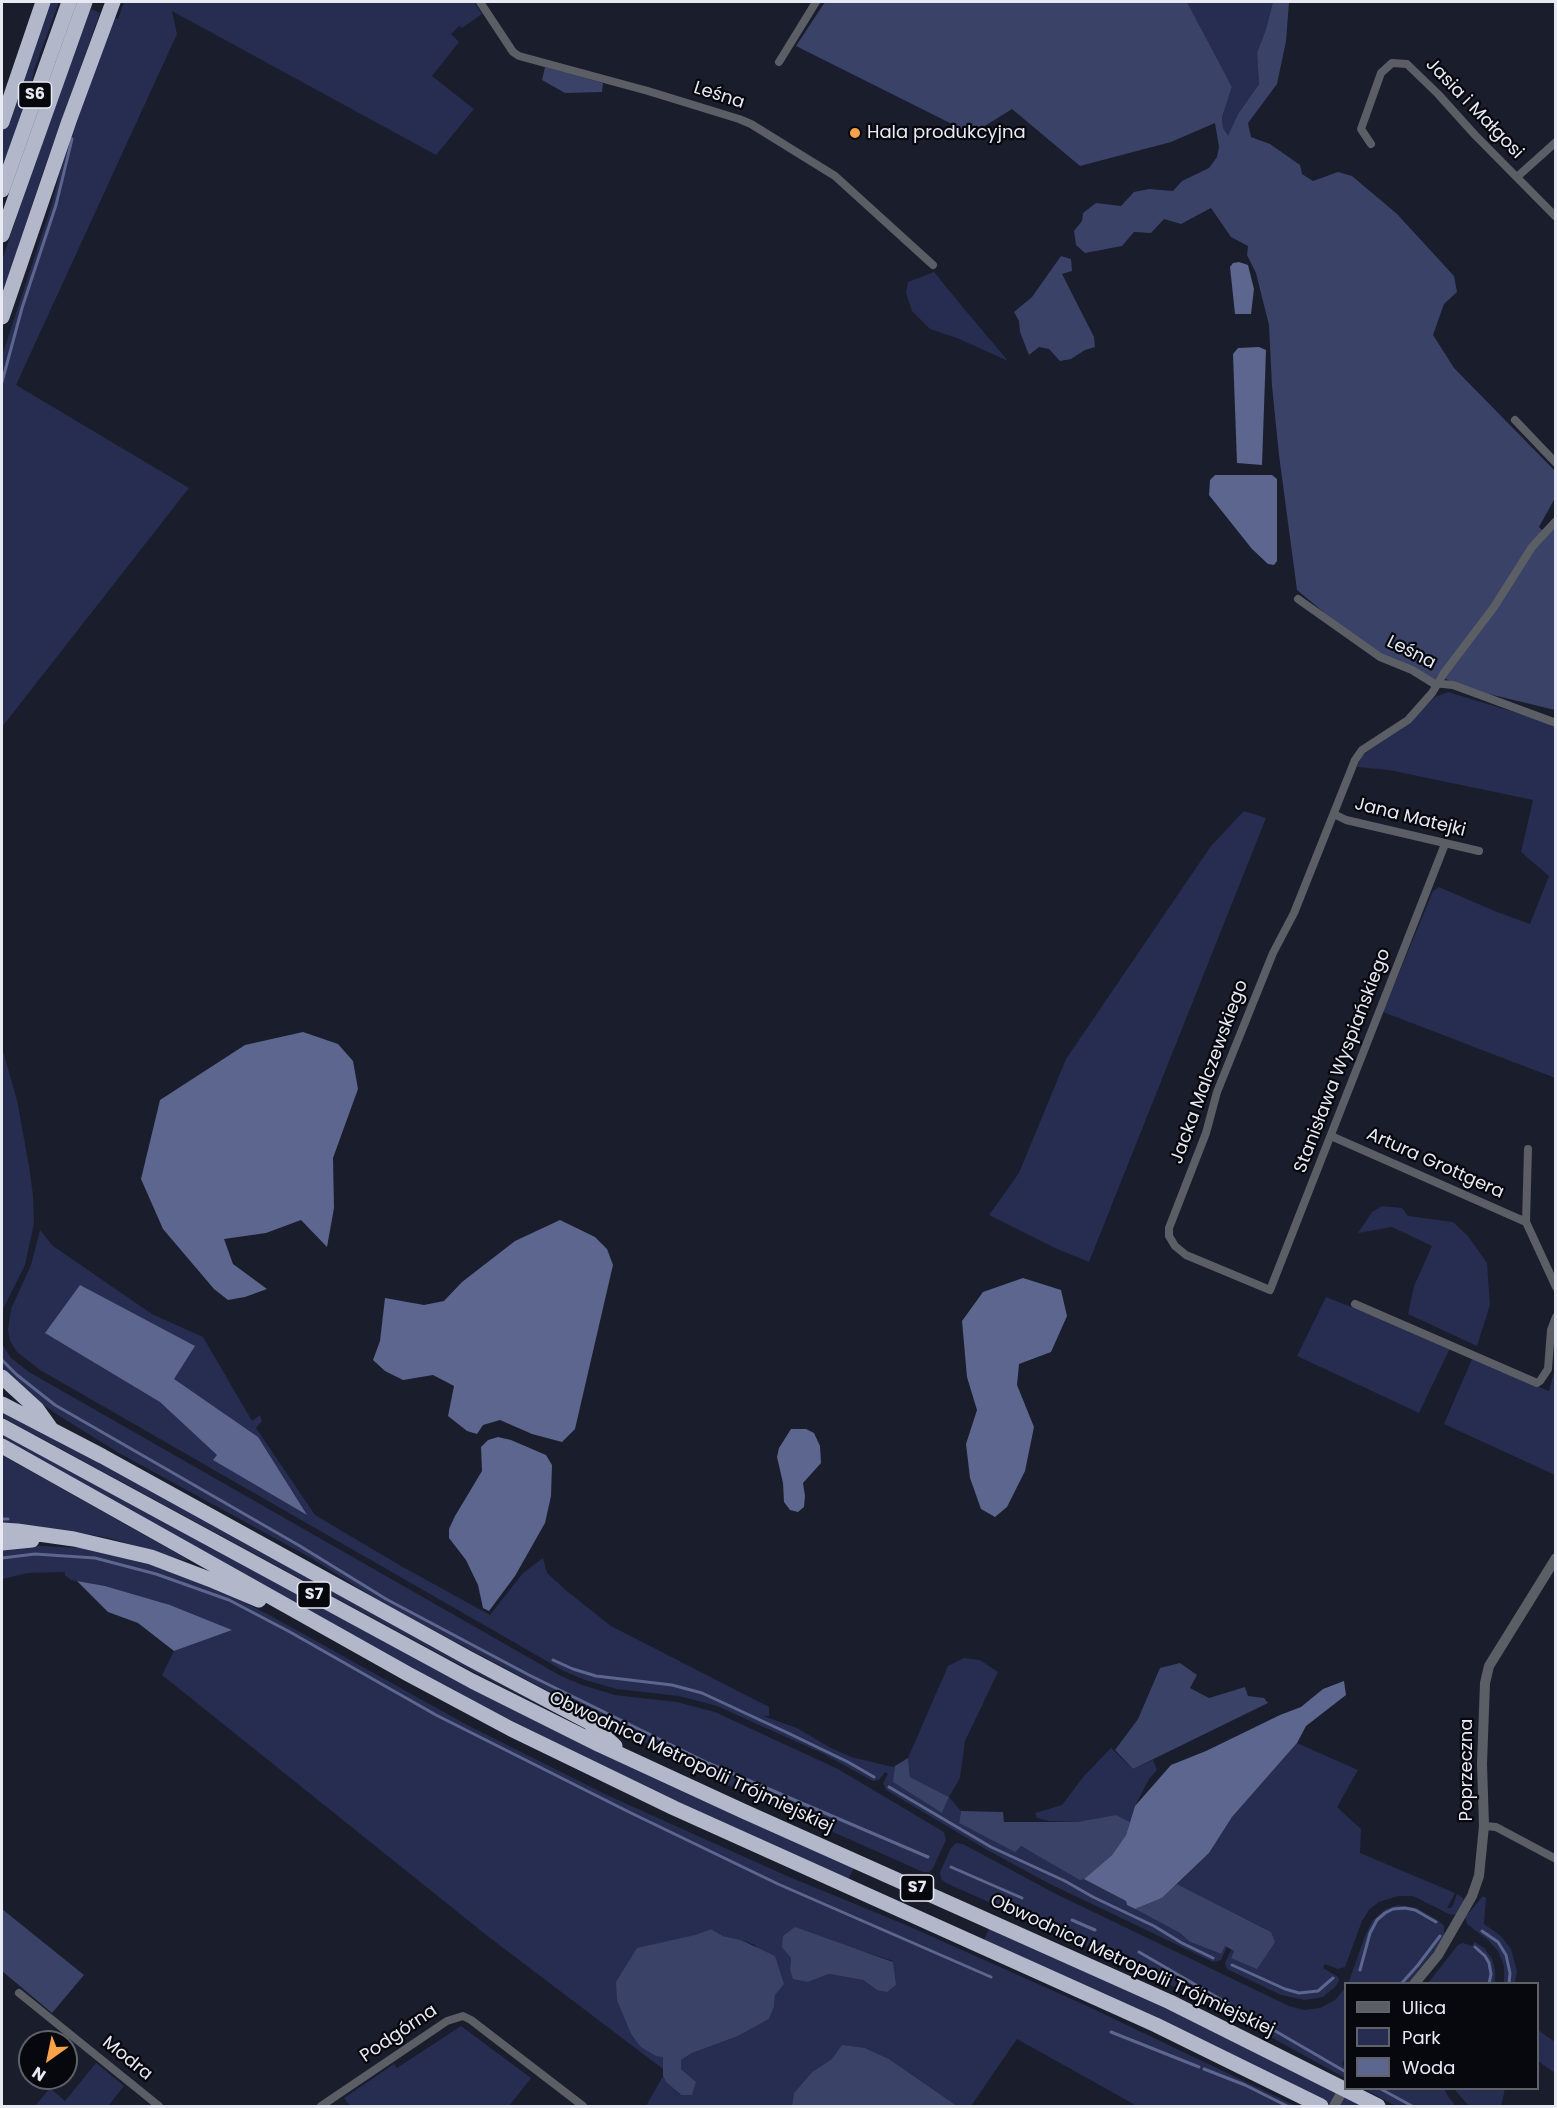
<!DOCTYPE html>
<meta charset="utf-8">
<style>
body{margin:0}
#map{position:relative;width:1557px;height:2108px;overflow:hidden;background:#1a1d2b;font-family:Poppins,sans-serif}
canvas{display:block}
.frame{position:absolute;inset:0;border:3px solid #e7eaf3;pointer-events:none}
.legend{position:absolute;left:1344px;top:1982px;width:195px;height:108px;box-sizing:border-box;background:#06080d;border:2px solid #606269;margin:0;padding:8px 10px;list-style:none;font-size:18px;color:#e7eaf3}
.legend li{display:flex;align-items:center;gap:12px;height:30px}
.legend b{width:30px;border:2px solid #606269}
.north{position:absolute;left:18px;top:2030px;width:60px;height:60px;box-sizing:border-box;background:#06080d;border:2px solid #606269;border-radius:50%;rotate:213deg;font-size:16px;font-weight:700;line-height:24px;text-align:center;color:#e7eaf3}
.north::after{content:'';display:block;margin:auto;width:21px;height:27px;background:#f7a149;clip-path:polygon(50% 0,100% 100%,50% 72%,0 100%)}
</style>
<div id="map">
<canvas width="1557" height="2108"></canvas>
<div class="frame"></div>
<ul class="legend">
<li><b style="height:8px;background:#5b5e65"></b>Ulica</li>
<li><b style="height:16px;background:#262d50"></b>Park</li>
<li><b style="height:16px;background:#5c668e"></b>Woda</li>
</ul>
<div class="north">N</div>
</div>
<script>
const g = document.querySelector('canvas').getContext('2d');
g.lineJoin = 'round';
function fillPath(path, color) { g.fillStyle = color; g.fill(path, 'evenodd'); }
const poly = rows => new Path2D(rows.map(r => 'M' + r).join(''));
function strokePath(path, color, width, dash) { g.strokeStyle = color; g.lineWidth = width; g.lineCap = dash ? 'butt' : 'round'; g.setLineDash(dash || []); g.stroke(path); }
function drawText(font, color, halo, rows, align = 'center') {
  g.font = font + ' Poppins,sans-serif'; g.lineWidth = 4.5; g.setLineDash([]); g.textBaseline = 'middle'; g.strokeStyle = halo; g.fillStyle = color; for (const [text, x, y, turn = 0] of rows) {
    g.save(); g.translate(x, y); g.rotate((+turn || 0) * Math.PI / 180); g.textAlign = isNaN(turn) ? turn : align; if (halo) g.strokeText(text, 0, 0); g.fillText(text, 0, 0); g.restore();
  }
}
const green = poly([
 [48,2,59,2,34,70,30,90,2,172,2,129],
 [124,2,474,2,482,14,462,28,459,26,451,34,459,42,432,76,474,109,436,155,172,11,177,34,16,385,189,488,2,727,2,356,52,204,68,138,112,17,118,19],
 [1187,2,1273,2,1266,29,1257,53,1259,84,1238,114,1228,137,1223,128,1222,117,1232,87],
 [91,9,100,13,41,178,2,295,2,260,47,128],
 [934,272,966,311,1008,361,957,338,930,329,912,311,906,293,908,282],
 [1448,692,1534,718,1555,727,1555,1078,1383,1012,1433,891,1439,887,1497,912,1530,924,1549,876,1521,852,1533,800,1389,770,1357,767,1361,757,1368,751,1400,730,1435,697],
 [1244,811,1266,818,1089,1262,1055,1248,989,1215,1019,1173,1066,1059,1211,846],
 [2,1048,17,1100,29,1166,33,1195,34,1223,25,1265,2,1311],
 [1382,1206,1402,1208,1408,1216,1453,1222,1468,1236,1487,1263,1490,1305,1477,1346,1408,1314,1414,1286,1432,1246,1392,1227,1358,1233,1372,1212],
 [40,1230,53,1246,152,1314,203,1337,252,1421,260,1415,262,1421,256,1428,315,1515,401,1566,490,1615,523,1573,543,1558,547,1573,568,1592,611,1626,769,1707,769,1716,763,1716,797,1728,829,1747,851,1757,893,1767,895,1766,894,1782,942,1813,949,1797,910,1777,908,1758,948,1666,964,1658,980,1660,998,1672,965,1741,960,1778,949,1797,961,1811,959,1823,1015,1851,1020,1846,1086,1879,1126,1901,1127,1905,1180,1933,1190,1942,1220,1954,1224,1946,1227,1947,1221,1960,1213,1962,1048,1883,989,1851,886,1790,883,1783,888,1774,885,1772,879,1780,873,1781,824,1754,717,1706,679,1696,617,1689,585,1680,564,1671,40,1370,17,1352,10,1341,8,1330,11,1309,31,1265],
 [1326,1297,1409,1330,1450,1348,1419,1413,1297,1356],
 [2,1344,11,1358,29,1372,561,1676,582,1685,615,1695,677,1702,715,1712,838,1769,944,1832,946,1840,933,1868,929,1872,923,1872,714,1779,384,1604,311,1558,119,1453,61,1417,39,1402,2,1367],
 [1472,1359,1549,1391,1555,1368,1555,1475,1444,1424],
 [2,1407,585,1728,458,1664,2,1417],
 [2,1431,414,1655,855,1866,848,1880,687,1807,457,1694,2,1440],
 [2,1455,187,1559,187,1561,109,1538,59,1529,2,1525],
 [24,1545,81,1548,141,1561,220,1590,271,1616,469,1726,609,1796,787,1876,906,1925,1085,2005,1296,2106,1137,2106,1017,2039,971,2106,957,2106,889,2059,865,2048,832,2059,812,2072,794,2093,792,2106,646,2106,663,2076,666,2082,680,2095,696,2082,681,2069,681,2060,692,2053,738,2036,769,2019,774,2007,775,1995,755,1945,741,1940,723,1936,711,1929,695,1935,626,2021,631,2034,663,2056,663,2069,490,1938,162,1675,174,1651,231,1630,170,1605,105,1586,71,1580,65,1575,65,1572,28,1573,2,1579,2,1548],
 [817,1936,893,1961,893,1967,877,1990,863,1980,829,1974,808,1982,790,1969,791,1958],
 [1297,1743,1358,1770,1337,1807,1361,1829,1360,1853,1455,1893,1447,1908,1451,1908,1453,1905,1457,1894,1463,1898,1464,1902,1456,1914,1451,1915,1413,1896,1398,1896,1379,1902,1369,1910,1362,1921,1345,1967,1338,1969,1325,1964,1323,1968,1338,1977,1339,1981,1336,1986,1323,1997,1305,2000,1281,1995,1227,1969,1225,1963,1231,1950,1234,1951,1231,1958,1271,1932,1177,1884,1209,1853,1232,1817],
 [1111,1748,1133,1769,1153,1760,1157,1770,1149,1779,1135,1806,1130,1822,1116,1815,1077,1822,1049,1821,1037,1818,1035,1813,1062,1805,1084,1776],
 [956,1843,963,1844,1056,1894,1289,2006,1304,2010,1320,2008,1335,2000,1345,1988,1345,2057,1342,2064,1345,2067,1345,2078,1211,2004,1115,1959,1120,1946,1114,1958,946,1883,941,1879,940,1872,951,1848],
 [1483,1896,1486,1898,1484,1924,1501,1936,1511,1949,1517,1971,1515,1983,1504,1983,1504,1966,1498,1951,1488,1940,1467,1924,1465,1917],
 [1398,1905,1417,1908,1439,1921,1444,1926,1444,1939,1408,1983,1348,1984,1365,1936,1373,1920,1386,1909],
 [990,1926,1125,1987,1367,2106,1335,2106,1254,2066,984,1940],
 [1475,1942,1485,1949,1492,1959,1495,1970,1495,1983,1428,1983,1458,1945,1463,1943,1472,1946],
 [461,2026,531,2078,509,2106,350,2106,344,2098,394,2064,397,2068],
 [1538,2030,1555,2042,1555,2073,1538,2061],
 [96,2063,124,2086,108,2106,35,2106,50,2088,65,2101],
 [1364,2089,1444,2089,1449,2098,1456,2106,1396,2106],
 [1454,2089,1505,2089,1501,2106,1469,2106]
]);
const forest = poly([
 [825,2,1187,2,1232,87,1222,117,1223,128,1228,136,1238,114,1259,84,1257,53,1266,29,1273,2,1289,2,1286,41,1277,84,1248,123,1251,137,1270,144,1300,165,1302,174,1313,181,1338,172,1352,176,1397,214,1454,276,1457,292,1444,304,1433,335,1454,368,1555,471,1555,498,1539,527,1546,534,1555,523,1555,710,1464,688,1438,675,1434,683,1418,678,1363,645,1297,590,1279,455,1272,386,1269,325,1256,273,1247,255,1248,246,1231,237,1211,208,1181,224,1164,219,1151,233,1134,232,1122,246,1085,253,1076,245,1074,231,1082,221,1083,213,1096,203,1121,206,1134,192,1149,189,1173,191,1182,181,1209,168,1217,157,1219,147,1215,123,1171,142,1080,166,1012,109,972,134,796,46],
 [545,67,603,83,602,92,565,93,542,80],
 [1061,256,1071,259,1072,271,1062,274,1094,337,1095,347,1085,350,1071,359,1060,361,1049,349,1039,347,1029,355,1020,332,1019,321,1014,312,1032,297],
 [1180,1663,1197,1675,1190,1688,1209,1698,1245,1687,1248,1696,1264,1698,1268,1703,1133,1769,1115,1750,1138,1719,1160,1668],
 [908,1758,910,1777,949,1797,942,1813,893,1782,895,1766],
 [961,1811,1003,1812,1004,1822,1077,1822,1116,1815,1130,1822,1126,1835,1112,1855,1084,1879,1080,1880,1021,1846,1015,1852,959,1823],
 [1177,1884,1271,1932,1275,1942,1257,1969,1231,1958,1234,1951,1225,1946,1221,1954,1190,1942,1180,1933,1135,1909,1162,1898],
 [2,1909,84,1975,52,2013,2,1971],
 [795,1927,893,1962,896,1985,887,1992,877,1990,863,1980,829,1974,808,1982,793,1979,790,1969,791,1958,782,1947,783,1936],
 [711,1929,723,1936,741,1940,775,1956,784,1984,775,1995,774,2007,769,2019,738,2036,692,2053,681,2060,681,2069,696,2082,692,2095,681,2095,666,2082,663,2076,663,2057,656,2056,641,2047,631,2034,617,2000,616,1982,637,1948,695,1935],
 [842,2045,865,2048,889,2059,957,2106,792,2106,794,2093,812,2072,832,2059]
]);
const water = poly([
 [1239,262,1248,265,1254,289,1251,314,1235,314,1230,267,1233,263],
 [1259,347,1266,350,1262,465,1237,463,1233,354,1238,348],
 [1215,475,1272,475,1277,479,1277,561,1274,565,1268,564,1252,549,1209,495,1210,480],
 [303,1032,338,1044,353,1061,358,1089,333,1158,334,1208,327,1247,301,1220,266,1233,224,1239,233,1264,267,1289,245,1297,228,1300,214,1289,163,1229,141,1179,160,1100,245,1045],
 [560,1220,595,1237,607,1249,613,1265,575,1429,562,1442,532,1434,500,1420,483,1425,477,1434,467,1431,448,1416,454,1386,433,1375,403,1380,385,1371,373,1360,380,1341,385,1298,424,1305,444,1301,462,1282,515,1241],
 [1023,1278,1061,1290,1067,1316,1051,1352,1019,1364,1017,1385,1034,1427,1025,1471,1007,1507,995,1517,981,1509,970,1478,966,1444,977,1410,967,1377,962,1321,983,1292],
 [80,1285,195,1346,174,1379,258,1437,307,1515,213,1460,217,1455,160,1402,45,1333],
 [791,1429,806,1429,814,1433,820,1446,821,1463,803,1483,805,1496,804,1507,798,1512,790,1510,784,1502,783,1483,777,1457,779,1448],
 [498,1437,511,1440,546,1455,552,1465,551,1496,545,1523,515,1576,489,1611,483,1608,478,1585,466,1560,449,1538,449,1529,455,1516,482,1471,481,1447,488,1440],
 [77,1581,105,1586,170,1605,232,1630,174,1651,138,1623,108,1612],
 [1344,1681,1346,1695,1306,1726,1297,1743,1232,1817,1209,1853,1162,1898,1135,1909,1127,1905,1126,1901,1084,1879,1112,1855,1126,1835,1135,1806,1171,1765,1206,1751,1280,1715,1301,1707,1323,1689]
]);
const stream = poly([
 [2,382,22,308,56,205,72,139],
 [2,1360,17,1375,55,1405,300,1546,386,1599,529,1675,708,1763,928,1857],
 [2,1519,8,1519],
 [2,1558,35,1554,95,1558,156,1574,229,1600,290,1632,436,1715,629,1812,778,1884,991,1977],
 [553,1660,573,1669,596,1676,672,1685,702,1693,788,1733,848,1762,874,1777],
 [889,1787,991,1847,1065,1881,1093,1897,1154,1926,1182,1943,1213,1958],
 [951,1867,1022,1898],
 [1072,1920,1095,1930],
 [1482,1931,1498,1942,1506,1955,1510,1973,1509,1984],
 [1475,1947,1485,1956,1489,1963,1491,1974,1489,1984],
 [1139,1952,1346,2072],
 [1232,1965,1285,1989,1299,1993,1318,1991,1333,1978],
 [1360,1970,1370,1933,1377,1920,1385,1913,1393,1909,1405,1908,1415,1910,1436,1922],
 [1401,1984,1418,1965,1440,1936],
 [1111,2032,1199,2067],
 [1204,2069,1245,2085,1287,2106],
 [1379,2088,1412,2106]
]);
const minor = poly([
 [480,2,513,52,519,56,648,91,739,119,751,124,835,176,933,265],
 [779,62,816,2],
 [1371,144,1361,129,1381,73,1392,63,1407,64,1438,94,1475,135,1556,217],
 [1517,177,1556,142],
 [1515,420,1556,463],
 [1298,599,1380,657,1412,670,1433,683,1453,685,1556,723],
 [1334,814,1346,820,1479,851],
 [1445,844,1270,1290,1186,1255,1175,1246,1169,1236,1169,1228,1206,1133,1217,1092,1273,953,1294,913,1355,760,1362,750,1408,720,1432,693,1444,673,1494,607,1532,547,1556,521],
 [1331,1136,1526,1222],
 [1528,1149,1526,1222,1556,1287],
 [1355,1304,1537,1383,1540,1381,1548,1369,1551,1330,1556,1317],
 [1484,1826,1496,1827,1556,1859],
 [19,1993,159,2106],
 [321,2106,447,2021,463,2016,471,2020,583,2106]
]);
const tertiary = poly([
 [1414,1984,1438,1955,1472,1896,1479,1876,1484,1826,1482,1764,1485,1683,1489,1666,1556,1558],
 [1334,2106,1346,2085]
]);
const motorway = poly([
 [2,122,43,2],
 [2,190,69,2],
 [2,235,85,2],
 [2,317,69,121,113,2],
 [2,1377,37,1409,52,1430],
 [2,1404,102,1456,468,1658,589,1722,615,1746],
 [2,1426,472,1681,600,1745,743,1811,1170,2002,1378,2106],
 [2,1446,408,1674,511,1729,674,1808,1156,2025,1321,2106],
 [2,1530,17,1531,74,1539,151,1557,214,1581,259,1600],
 [2,1543,32,1540]
]);
const markers = [
 [855,133,6,"#f7a149"]
];
const shields = [
 [35,95,33],
 [314,1595,33],
 [917,1888,33]
];
const shieldNames = [
 ["S6",35,95],
 ["S7",314,1595],
 ["S7",917,1888]
];
const streetNames = [
 ["Leśna",719,96,18],
 ["Jasia i Małgosi",1474,109,46],
 ["Leśna",1411,653,27],
 ["Jana Matejki",1410,818,14],
 ["Stanisława Wyspiańskiego",1343,1061,-69],
 ["Jacka Malczewskiego",1210,1072,-70],
 ["Artura Grottgera",1435,1164,24],
 ["Obwodnica Metropolii Trójmiejskiej",691,1763,25],
 ["Poprzeczna",1467,1770,-90],
 ["Obwodnica Metropolii Trójmiejskiej",1132,1966,25],
 ["Podgórna",399,2034,-34],
 ["Modra",127,2059,39]
];
const poiNames = [
 ["Hala produkcyjna",867,133]
];
fillPath(green, '#262d50');
fillPath(forest, '#3a4268');
fillPath(water, '#5c668e');
strokePath(stream, '#5c668e', 3);
strokePath(minor, '#5b5e65', 8);
strokePath(tertiary, '#5b5e65', 10);
strokePath(motorway, '#b2b8ca', 15);
for (const [x, y, r, color] of markers) { const dot = new Path2D(); dot.arc(x, y, r, 0, 2 * Math.PI); g.fillStyle = color; g.fill(dot); strokePath(dot, '#06080d', 2); }
for (const [x, y, w] of shields) { const box = new Path2D(); box.roundRect(x - w / 2, y - 13, w, 26, 4.5); g.fillStyle = '#06080d'; g.fill(box); strokePath(box, '#e7eaf3', 1.5); }
drawText('bold 16px', '#e7eaf3', null, shieldNames);
drawText('18px', '#e7eaf3', '#06080d', streetNames);
drawText('18px', '#e7eaf3', '#06080d', poiNames, 'left');
</script>
